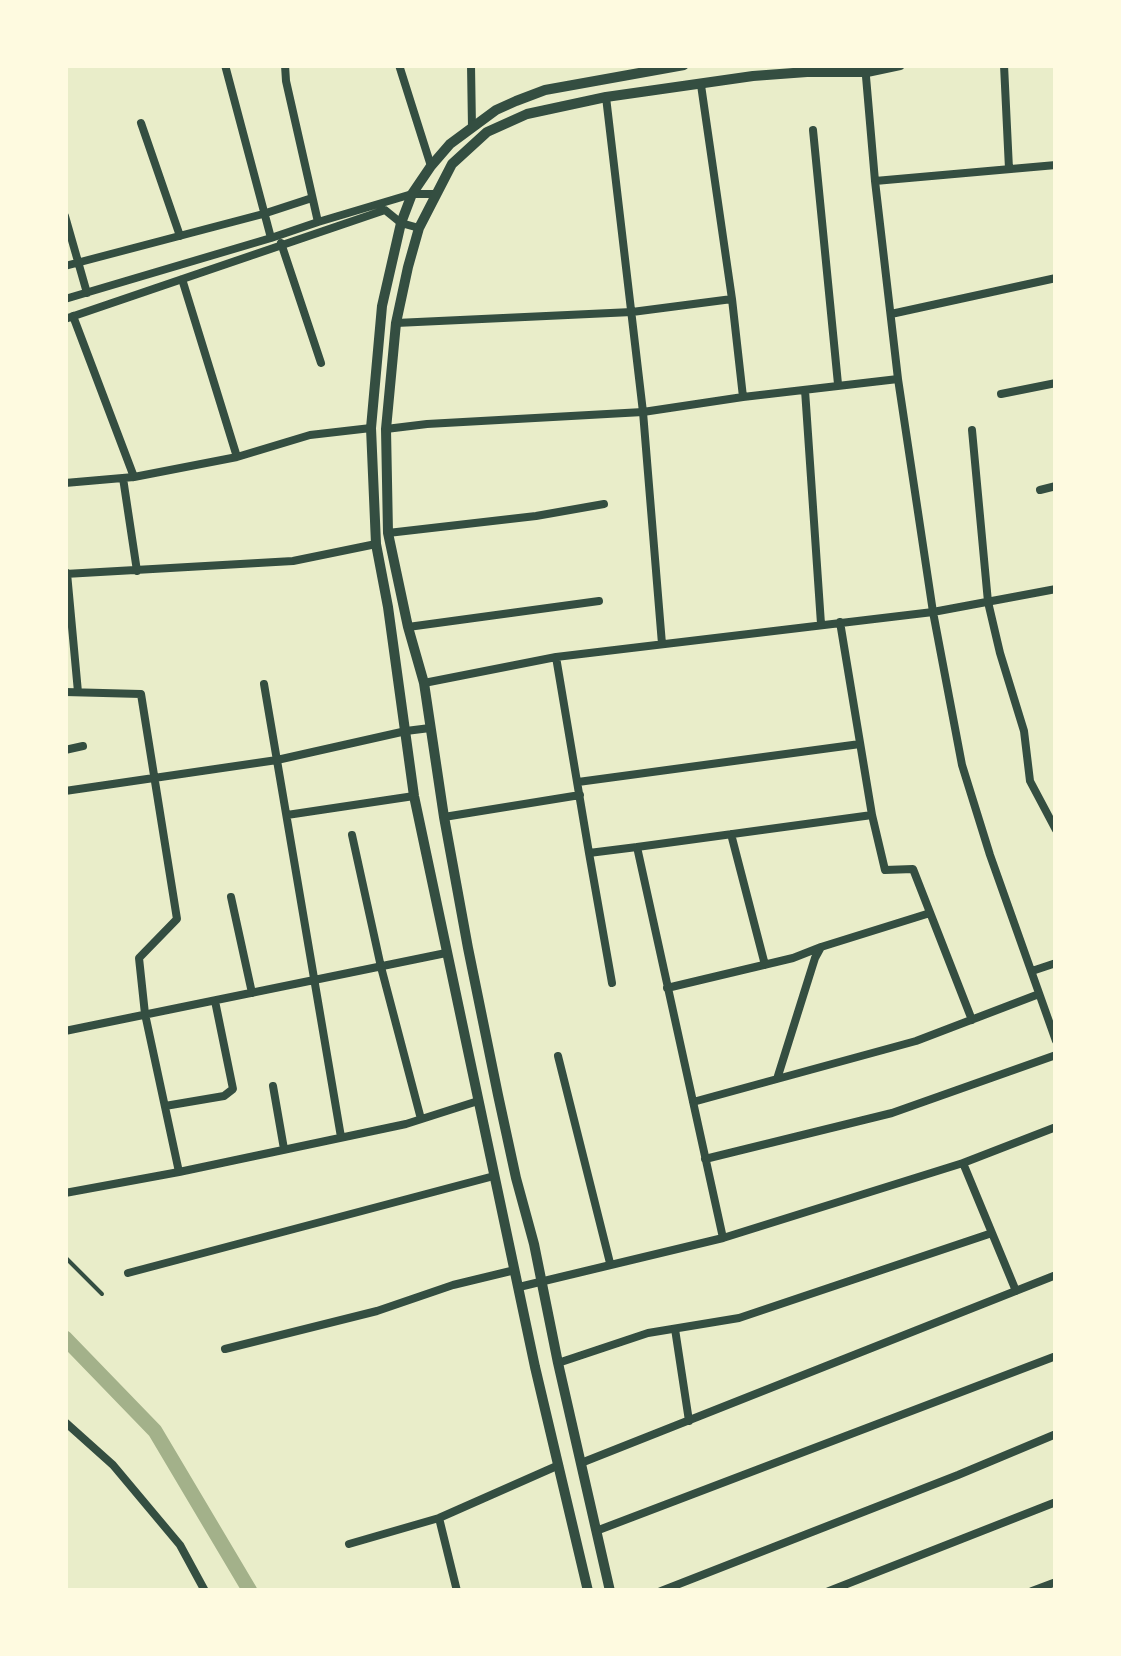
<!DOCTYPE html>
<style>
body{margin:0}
#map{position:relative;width:1121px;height:1656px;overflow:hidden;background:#e9edc9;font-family:"Sofia Sans Condensed",sans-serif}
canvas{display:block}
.frame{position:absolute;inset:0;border:68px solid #fefae0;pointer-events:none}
</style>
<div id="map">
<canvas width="1121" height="1656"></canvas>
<div class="frame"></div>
</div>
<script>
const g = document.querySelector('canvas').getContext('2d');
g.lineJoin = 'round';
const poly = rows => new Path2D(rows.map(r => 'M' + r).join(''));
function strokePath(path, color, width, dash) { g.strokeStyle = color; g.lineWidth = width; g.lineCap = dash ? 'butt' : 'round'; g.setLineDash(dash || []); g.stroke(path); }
const canal = poly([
 [65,1338,155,1431,250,1591]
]);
const service = poly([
 [65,1257,102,1294]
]);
const minor = poly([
 [225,65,271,238],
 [285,65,286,81,318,222],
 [399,65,431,166],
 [471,65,472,128],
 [865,65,875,181,898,379,933,612,1056,589],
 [1004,65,1009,169],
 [701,85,732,299,743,397,898,379],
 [606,97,643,412,662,644],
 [141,123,180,236],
 [813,130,838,384],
 [875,181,1056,165],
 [65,216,87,293],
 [281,243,321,363],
 [65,266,263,214,312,198],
 [182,279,237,457],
 [65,299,271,238,318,222,412,194,436,194],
 [891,314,1056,278],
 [73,316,134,477],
 [65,319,385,210,401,223,419,228],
 [396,323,632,312,732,299],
 [805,390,821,624],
 [1001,394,1056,383],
 [386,429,427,424,643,412,743,397],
 [972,430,988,602,1000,653,1024,731,1030,781,1056,830],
 [123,478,137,571],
 [65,483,134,477,237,457,310,435,371,428],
 [1040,490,1056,486],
 [388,533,536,516,604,504],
 [67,573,78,692],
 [65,574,293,561,376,544],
 [840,622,872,815,885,870,913,869,972,1020],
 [408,627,599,601],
 [556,657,933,612,962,765,990,855,1056,1041],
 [424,683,556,657,589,853,637,847,723,1238,963,1163],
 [264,684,341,1137],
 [65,692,141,694,177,919,139,958,145,1014,179,1172],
 [65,750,83,746],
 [578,782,860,744],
 [65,791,277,760,406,731,430,728],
 [287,815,414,796],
 [444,817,580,795],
 [731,834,765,965],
 [352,835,381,967,421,1119],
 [637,847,872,815],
 [589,853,612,983],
 [231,897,252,993],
 [1032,971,1056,963],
 [667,988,793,958,821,947],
 [65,1031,446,953],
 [558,1056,610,1263],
 [777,1079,916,1041,1039,994],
 [273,1086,284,1149],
 [693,1102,777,1079,815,958,821,947,930,913],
 [165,1106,224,1096,233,1089,215,1001],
 [705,1159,892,1113,1056,1055],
 [65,1193,179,1172,406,1124,478,1101],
 [128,1273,494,1176],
 [519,1287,723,1238],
 [1016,1291,963,1163,1056,1127],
 [675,1329,689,1421],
 [225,1349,377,1311,453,1285,515,1270],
 [558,1363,648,1333,739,1318,992,1233],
 [65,1422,113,1465,180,1545,205,1591],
 [581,1463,1056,1275],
 [439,1518,457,1591],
 [596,1531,1056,1356],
 [349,1544,439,1518,559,1465],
 [661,1591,958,1475,1056,1434],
 [829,1591,1056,1502],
 [1032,1591,1056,1582]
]);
const secondary = poly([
 [588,1591,535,1367,414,796,388,607,376,544,371,428,382,306,401,223,412,194,431,166,450,144,496,110,516,101,545,90,684,65],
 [610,1591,558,1363,534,1244,516,1178,498,1095,468,948,444,817,424,683,408,627,388,533,386,429,396,323,408,267,419,228,452,164,487,132,527,114,606,97,753,76,807,72,867,72,900,65]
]);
strokePath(canal, '#a3b18a', 15);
strokePath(service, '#344e41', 4);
strokePath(minor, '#344e41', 8);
strokePath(secondary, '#344e41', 10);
</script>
